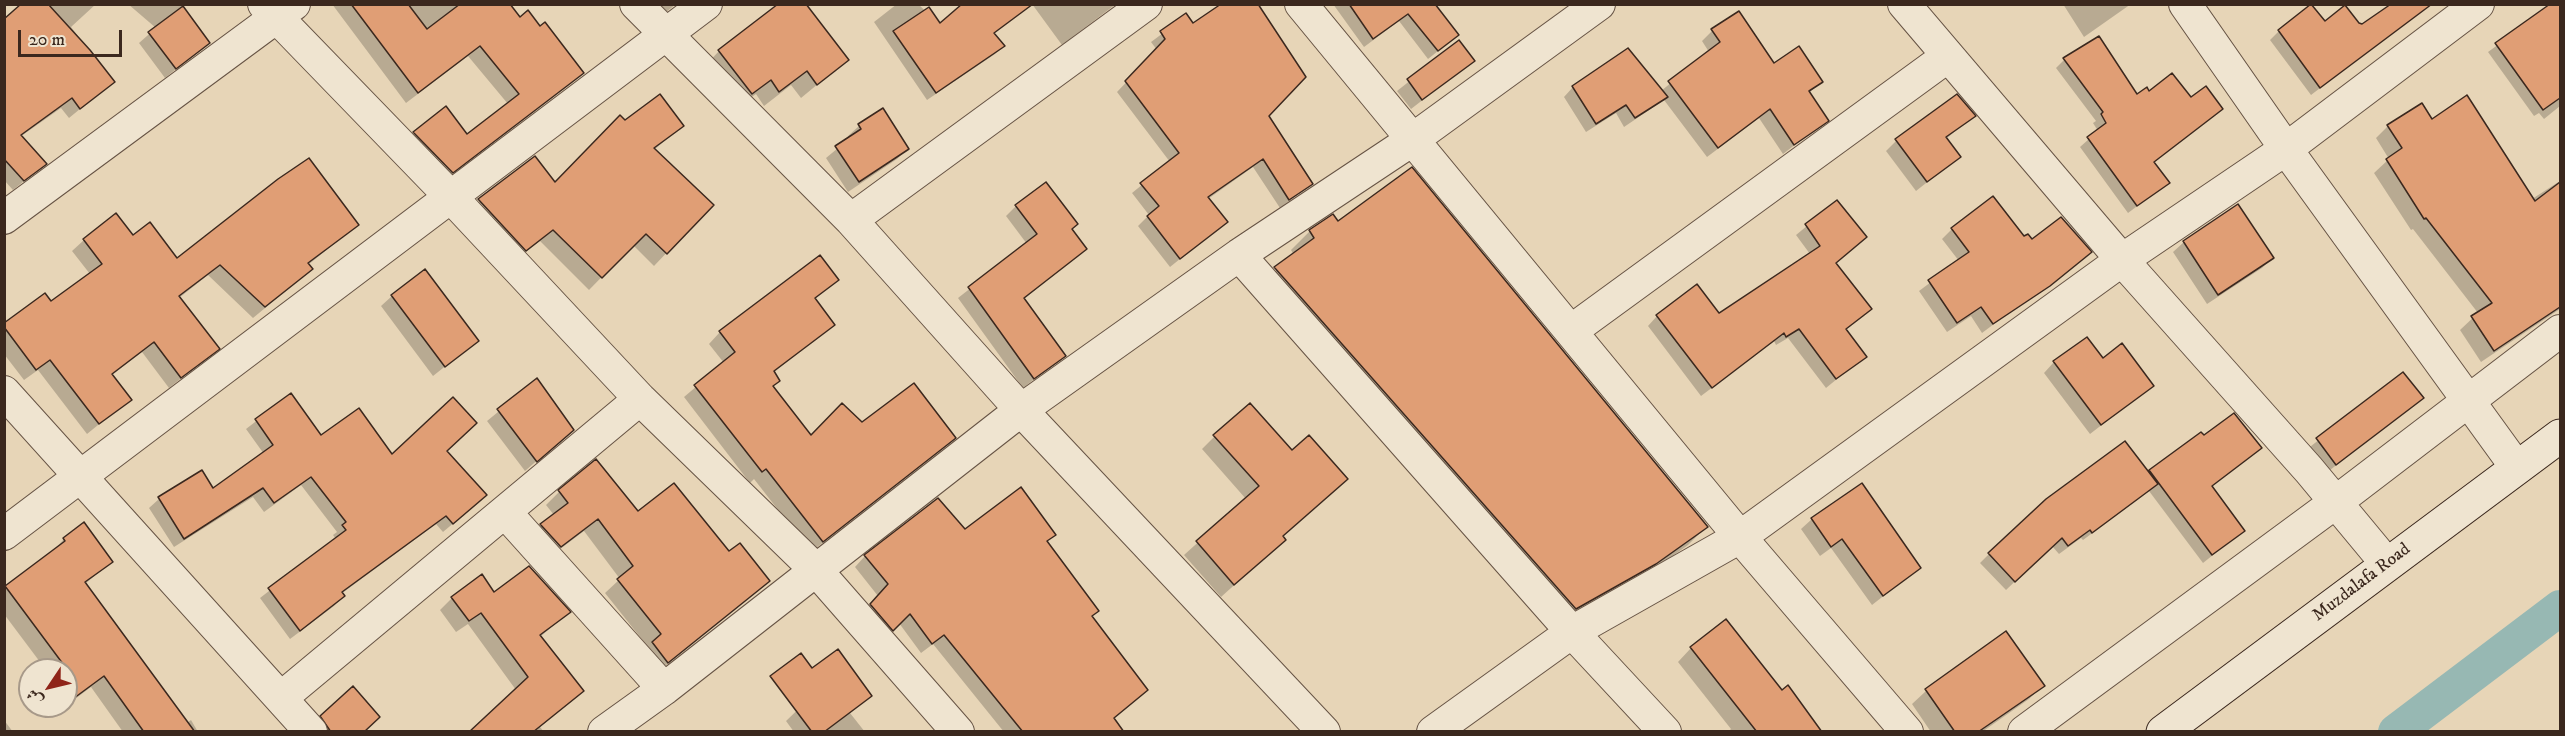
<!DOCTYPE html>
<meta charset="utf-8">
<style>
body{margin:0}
#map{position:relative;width:2565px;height:736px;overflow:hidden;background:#e7d5b7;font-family:"IM FELL DW Pica",Amiri,serif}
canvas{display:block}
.frame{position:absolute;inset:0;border:6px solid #3b281e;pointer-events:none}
.north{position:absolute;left:18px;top:658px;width:60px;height:60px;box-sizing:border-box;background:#efe4d0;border:2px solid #a79989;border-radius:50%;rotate:235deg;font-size:16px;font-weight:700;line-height:24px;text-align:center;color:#3b281e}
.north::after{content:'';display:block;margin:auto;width:21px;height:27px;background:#8f2418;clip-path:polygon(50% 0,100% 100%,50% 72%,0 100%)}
.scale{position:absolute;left:18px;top:30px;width:104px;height:27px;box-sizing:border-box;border:3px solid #3b281e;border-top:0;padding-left:8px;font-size:18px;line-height:21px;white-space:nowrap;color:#3b281e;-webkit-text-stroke:4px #efe4d0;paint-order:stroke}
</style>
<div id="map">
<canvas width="2565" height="736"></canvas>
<div class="frame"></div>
<div class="north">ش</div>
<div class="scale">20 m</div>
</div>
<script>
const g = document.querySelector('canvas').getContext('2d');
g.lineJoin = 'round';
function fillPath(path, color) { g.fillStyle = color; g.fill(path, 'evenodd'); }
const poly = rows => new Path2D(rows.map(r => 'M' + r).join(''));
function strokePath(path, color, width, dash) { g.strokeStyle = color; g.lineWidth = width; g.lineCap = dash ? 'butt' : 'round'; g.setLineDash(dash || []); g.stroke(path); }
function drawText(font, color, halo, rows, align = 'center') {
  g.font = font + ' "IM FELL DW Pica",serif'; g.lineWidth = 4.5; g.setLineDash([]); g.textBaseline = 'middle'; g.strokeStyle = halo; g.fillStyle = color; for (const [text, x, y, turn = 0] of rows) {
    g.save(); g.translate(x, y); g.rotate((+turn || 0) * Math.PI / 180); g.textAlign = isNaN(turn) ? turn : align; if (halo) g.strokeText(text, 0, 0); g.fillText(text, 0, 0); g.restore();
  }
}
const shadow = poly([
 [23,4,96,4,71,27,113,82,69,118,61,108,20,137,45,164,13,190,4,180,4,85],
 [128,4,180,4,208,43,165,78,139,43,156,28],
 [332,4,508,4,519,19,540,28,582,73,440,183,403,144,446,108,467,136,508,104,468,56,406,103],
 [645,4,676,4,659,18],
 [897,4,918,4,940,25,1030,4,993,34,1003,46,995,54,927,100,874,22],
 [1032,4,1116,4,1062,45],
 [1333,4,1433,4,1448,43,1428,59,1399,21,1364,47],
 [2063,4,2131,4,2084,37],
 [2430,4,2311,95,2270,40,2279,31,2324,23,2363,25],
 [2553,5,2560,15,2560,106,2544,119,2539,113,2534,116,2488,52],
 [1186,16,1267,116,1311,184,1280,208,1253,167,1208,199,1226,222,1170,267,1138,226,1149,215,1132,193,1170,162,1117,92,1157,50,1151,42],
 [1712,31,1773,65,1821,82,1809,93,1827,120,1783,154,1759,118,1707,157,1664,100,1624,127,1616,113,1586,132,1564,97,1573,87,1661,91,1709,52,1702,41],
 [1459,42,1473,61,1411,109,1397,91],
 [719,51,847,60,801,98,791,85,764,106,756,94,736,108,705,66],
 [2064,60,2137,96,2148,93,2191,99,2221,109,2153,163,2168,183,2128,213,2080,147,2098,131,2093,123,2096,121,2056,68],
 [882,110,907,149,897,159,848,192,826,158,850,138,848,136,859,126],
 [1973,116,1946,139,1959,157,1916,191,1886,151,1896,141],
 [2431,121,2532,199,2560,181,2560,309,2481,362,2460,330,2478,313,2413,229,2411,230,2374,173,2389,159,2376,138,2388,126],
 [625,122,682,126,654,150,712,205,654,266,633,245,589,290,540,241,513,262,466,212,535,158,555,184],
 [1836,202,1834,264,1870,309,1845,330,1865,356,1826,388,1788,338,1776,345,1774,341,1701,396,1648,326,1657,316,1719,315,1810,254,1796,235],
 [1016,206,1070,230,1085,249,1023,300,1064,356,1023,388,958,298,1027,244,1006,216],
 [1333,216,1337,223,1706,527,1688,545,1636,582,1557,627,1257,287,1294,255,1291,250,1310,231],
 [357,225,308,265,299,280,253,318,208,275,179,298,218,349,169,388,142,352,112,375,130,399,87,434,38,370,24,380,4,354,4,325,50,303,90,274,72,251,84,240,133,237,177,260],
 [1952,229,2024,238,2090,252,1982,333,1971,316,1947,332,1919,291,1959,261,1942,239],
 [2184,242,2272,258,2262,268,2207,304,2173,252],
 [837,280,814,300,833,325,773,373,778,381,772,387,810,437,862,424,954,438,811,552,754,479,750,483,684,397,724,363,709,344,720,332],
 [392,296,477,341,433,376,381,306],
 [2102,360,2152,386,2090,434,2044,373,2054,362],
 [2403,374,2422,398,2325,474,2306,450],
 [537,380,572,430,525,471,487,421],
 [290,395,320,437,392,456,445,451,475,505,443,532,436,524,341,594,343,596,334,606,290,639,260,598,336,539,333,535,337,532,301,485,264,512,253,497,174,547,149,508,159,499,201,472,213,490,264,454,246,429],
 [1215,436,1292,452,1281,537,1271,552,1221,597,1184,555,1246,499,1202,449],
 [2150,471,2211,487,2243,531,2203,563,2149,491,2083,540,2081,538,2059,554,2052,546,2006,590,1980,563,1989,554],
 [559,492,729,553,768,581,654,675,639,656,648,647,605,593,620,579,584,531,547,559,527,538,554,515,546,505],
 [1812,519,1919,568,1872,605,1831,548,1820,556,1801,529],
 [964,531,1054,535,1046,542,1091,617,1146,690,1113,719,1122,732,1004,732,933,644,921,653,899,623,882,640,860,615,878,596,855,567,865,556],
 [64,539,111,562,85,584,187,723,191,720,198,732,123,732,91,687,71,702,66,696,66,670,46,670,4,614,4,588,52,552],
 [452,598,569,612,540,637,582,691,540,727,544,732,471,732,516,690,468,624,456,632,440,610],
 [2006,634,2043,685,2029,699,1982,732,1931,732,1912,704,1926,691],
 [1691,648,1781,692,1820,732,1728,732,1731,729,1678,662],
 [846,663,870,696,850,713,865,732,794,732,786,721],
 [321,717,363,732,314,732,311,727],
 [4,720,13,732,4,732]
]);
const canal = poly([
 [2396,732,2560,608]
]);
const building = poly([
 [21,4,48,4,90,50,115,82,80,109,72,98,21,135,47,164,24,181,4,159,4,19,21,4],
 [351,4,408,4,427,29,460,4,510,4,520,17,528,10,540,26,545,22,584,73,453,173,413,132,446,106,467,134,519,94,480,46,418,93,351,4],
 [778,4,806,4,849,60,817,85,807,71,779,92,771,80,752,94,718,50,778,4],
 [962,4,1033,4,994,33,1005,46,936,93,893,31,929,7,940,23,962,4],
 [1221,4,1258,4,1306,77,1269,116,1313,184,1289,200,1263,159,1208,197,1228,222,1180,259,1147,216,1159,206,1140,183,1179,153,1125,81,1165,39,1160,31,1186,13,1193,23,1221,4],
 [1349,4,1435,4,1459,35,1438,51,1408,14,1373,39,1349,4],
 [2311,4,2325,21,2345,5,2359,23,2362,24,2391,4,2432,4,2320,88,2278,30,2311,4],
 [2550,4,2560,4,2560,98,2543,110,2495,43,2550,4],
 [183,6,210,43,176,69,148,32,183,6],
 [1739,11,1774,63,1799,46,1823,82,1809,91,1829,121,1794,145,1770,109,1718,148,1668,81,1720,42,1711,29,1739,11],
 [2099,36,2137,94,2147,87,2149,91,2172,73,2191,97,2206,86,2223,109,2154,162,2170,183,2137,206,2087,137,2106,123,2101,114,2103,112,2063,58,2099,36],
 [1459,40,1475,61,1422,100,1407,79,1459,40],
 [1628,48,1668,97,1635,118,1626,105,1596,124,1572,86,1628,48],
 [660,94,684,126,654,148,714,205,667,254,646,234,602,278,553,230,526,251,478,199,535,156,555,182,620,115,625,120,660,94],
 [1957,94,1976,116,1946,137,1961,157,1927,182,1895,139,1957,94],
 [2467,95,2535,201,2560,182,2560,307,2494,351,2471,316,2492,303,2426,218,2424,219,2386,159,2402,148,2387,125,2422,103,2432,119,2467,95],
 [883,108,909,149,859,182,835,146,861,129,858,124,883,108],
 [309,158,359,225,308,263,313,269,265,307,220,265,179,296,220,349,181,378,154,342,112,374,132,400,99,424,50,360,36,370,4,327,4,323,45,293,51,301,102,264,83,239,116,213,133,235,150,222,177,258,278,179,309,158],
 [1412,167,1708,527,1656,564,1576,609,1274,267,1314,238,1309,230,1333,214,1338,221,1412,167],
 [1046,182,1078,224,1072,229,1087,249,1024,298,1066,356,1034,379,968,287,1037,234,1015,205,1046,182],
 [1993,196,2024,236,2028,234,2032,239,2061,217,2092,252,2050,286,1993,324,1981,307,1957,323,1928,280,1969,252,1951,228,1993,196],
 [1837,200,1867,237,1836,263,1872,309,1846,329,1867,357,1836,379,1799,329,1786,337,1784,333,1712,388,1656,315,1697,284,1719,313,1820,246,1805,224,1837,200],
 [2238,204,2274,258,2218,295,2183,241,2238,204],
 [820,255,839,280,815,298,835,325,774,371,780,381,773,386,811,435,842,403,862,422,914,383,956,438,823,542,766,469,762,472,694,385,735,352,719,331,820,255],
 [425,269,479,341,445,367,391,295,425,269],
 [2087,337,2103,358,2122,343,2154,386,2101,425,2053,361,2087,337],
 [2403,372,2424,398,2336,465,2316,438,2403,372],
 [537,378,574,430,537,462,497,409,537,378],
 [291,393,321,435,359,408,392,454,453,397,477,423,447,451,487,495,453,524,446,516,342,592,345,596,300,631,268,588,346,530,342,525,346,522,311,477,274,503,263,488,184,539,158,497,202,470,213,488,273,445,255,419,291,393],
 [1250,403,1292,450,1309,435,1348,479,1283,536,1286,540,1234,585,1196,541,1259,486,1213,435,1250,403],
 [2234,413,2262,448,2212,486,2245,531,2212,555,2149,470,2201,432,2204,435,2234,413],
 [2125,441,2158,484,2092,533,2090,530,2068,546,2062,538,2015,582,1988,553,2046,499,2125,441],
 [596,459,638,511,674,483,729,551,740,543,770,581,668,663,652,642,661,634,617,579,633,566,598,519,561,547,540,524,568,503,558,490,596,459],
 [1862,483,1921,568,1883,596,1842,539,1831,547,1811,518,1862,483],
 [1021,487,1056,535,1047,541,1099,611,1092,616,1148,690,1114,718,1124,732,1023,732,944,635,932,644,910,614,893,631,870,604,888,584,864,555,938,498,965,529,1021,487],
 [84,522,113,562,85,582,195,732,144,732,104,676,66,704,66,668,5,586,65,541,63,538,84,522],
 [529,566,571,612,540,635,584,691,533,732,469,732,528,677,481,613,469,621,451,597,482,574,494,592,529,566],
 [1726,619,1782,690,1788,685,1822,732,1757,732,1690,647,1726,619],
 [2006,631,2045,686,1978,732,1955,732,1925,689,2006,631],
 [838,649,872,696,824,732,812,732,770,676,801,653,812,668,838,649],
 [353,686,380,717,364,732,331,732,320,716,353,686]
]);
const street = poly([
 [264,4,451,197,640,399,816,570,958,732],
 [636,4,851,220,1021,410,1324,732],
 [1301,4,1740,537,1907,732],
 [1904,4,2122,260,2309,470,2387,564],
 [2185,4,2286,149,2517,468],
 [4,218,294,4],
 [851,220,1146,4],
 [1239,255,1572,632,1665,732],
 [1571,331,1948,56],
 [4,392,311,732],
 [505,512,664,689],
 [4,534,706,4],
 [281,698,640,399],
 [604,732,664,689,1021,410,1239,255,1412,140,1599,4],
 [1433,732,1572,632,1740,537,2122,260,2286,149,2478,4],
 [2024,732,2336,502,2560,331]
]);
const secondary = poly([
 [2163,732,2560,436]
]);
const streetNames = [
 ["Muzdalafa Road",2362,583,-37]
];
fillPath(shadow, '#0003');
strokePath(canal, '#97b8b3', 36);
fillPath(building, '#e09e75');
strokePath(building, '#3b281e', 1.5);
strokePath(street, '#665344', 34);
strokePath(secondary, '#3b281e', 35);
strokePath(street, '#efe4d0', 32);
strokePath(secondary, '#efe4d0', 33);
drawText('18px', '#3b281e', '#efe4d0', streetNames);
</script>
